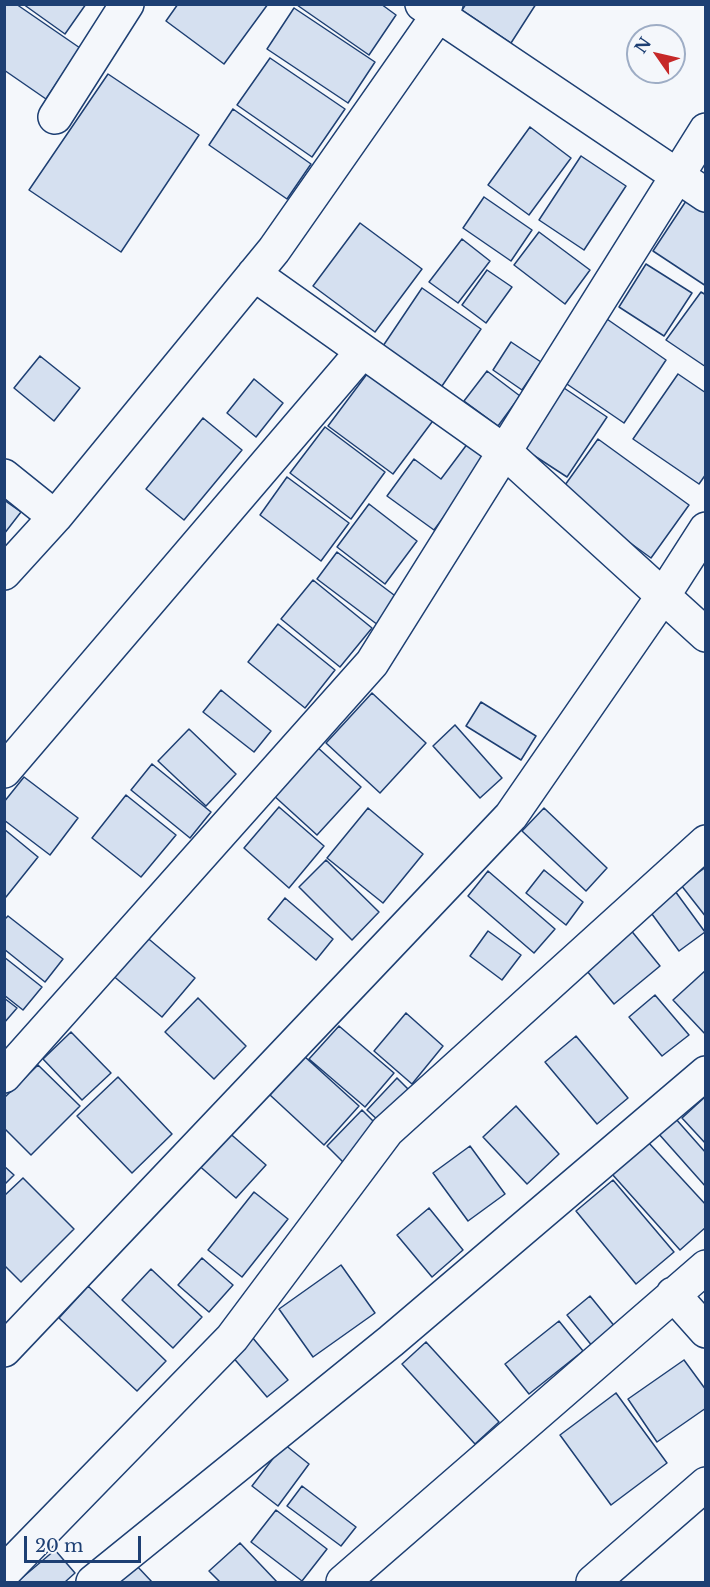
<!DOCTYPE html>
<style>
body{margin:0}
#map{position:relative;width:710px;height:1587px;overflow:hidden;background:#f4f7fb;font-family:"Libre Baskerville",serif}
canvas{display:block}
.frame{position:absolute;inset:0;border:6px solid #1d3f73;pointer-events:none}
.north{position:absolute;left:626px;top:24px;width:60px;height:60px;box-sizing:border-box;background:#f4f7fb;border:2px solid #9eadc5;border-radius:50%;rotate:304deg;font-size:16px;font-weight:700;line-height:24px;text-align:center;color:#1d3f73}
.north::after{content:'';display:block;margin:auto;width:21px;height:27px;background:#c62828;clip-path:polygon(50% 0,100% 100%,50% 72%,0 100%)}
.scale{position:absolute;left:24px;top:1536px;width:117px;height:27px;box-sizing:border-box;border:3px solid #1d3f73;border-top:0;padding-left:8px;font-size:18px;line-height:21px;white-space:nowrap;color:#1d3f73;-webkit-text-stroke:4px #f4f7fb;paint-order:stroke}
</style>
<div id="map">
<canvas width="710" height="1587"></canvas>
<div class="frame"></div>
<div class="north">N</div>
<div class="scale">20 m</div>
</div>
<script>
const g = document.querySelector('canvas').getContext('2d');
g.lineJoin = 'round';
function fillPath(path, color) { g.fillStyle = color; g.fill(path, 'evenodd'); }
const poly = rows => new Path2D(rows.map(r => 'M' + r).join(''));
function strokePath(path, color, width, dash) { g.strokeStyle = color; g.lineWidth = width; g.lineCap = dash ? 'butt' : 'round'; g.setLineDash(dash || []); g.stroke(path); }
const building = poly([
 [4,4,16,4,80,48,46,99,4,70,4,4],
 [23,4,86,4,65,34,23,4],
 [178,4,268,4,224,64,166,21,178,4],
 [381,4,396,15,369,55,297,5,381,4],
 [466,4,536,4,511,43,462,10,466,4],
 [294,8,375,62,348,103,267,49,294,8],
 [270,58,345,109,312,157,237,105,270,58],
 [108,74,199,135,121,252,29,190,108,74],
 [233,109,311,164,287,199,209,145,233,109],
 [530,127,571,158,529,215,488,185,530,127],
 [581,156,626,186,584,250,539,220,581,156],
 [690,195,706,205,706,286,653,251,690,195],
 [484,197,532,230,511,261,463,228,484,197],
 [360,223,422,269,375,332,313,286,360,223],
 [539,232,590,270,565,304,514,265,539,232],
 [462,239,490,261,458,303,429,282,462,239],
 [646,264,692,293,664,336,619,307,646,264],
 [487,270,512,287,486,323,462,305,487,270],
 [422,288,481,329,442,386,383,346,422,288],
 [701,292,706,295,706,367,666,340,701,292],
 [604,317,666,360,624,423,561,380,604,317],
 [511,342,541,362,522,390,493,370,511,342],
 [40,356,80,388,54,421,14,388,40,356],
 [370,370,435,418,393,474,328,426,370,370],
 [487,371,520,396,498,426,464,401,487,371],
 [678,374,706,393,706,474,699,484,633,439,678,374],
 [254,379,283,403,256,437,227,413,254,379],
 [564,388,607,417,567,477,524,449,564,388],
 [203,418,242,450,184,520,146,489,203,418],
 [325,427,385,472,351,519,290,473,325,427],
 [471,439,491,454,434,530,387,496,414,459,441,479,471,439],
 [598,439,689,505,651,558,560,492,598,439],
 [287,477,349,523,321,561,260,515,287,477],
 [4,500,21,512,4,534,4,500],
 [369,504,417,541,385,584,337,547,369,504],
 [337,552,398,598,378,625,317,579,337,552],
 [313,580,372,628,340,667,281,619,313,580],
 [278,624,335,670,305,708,248,662,278,624],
 [221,690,271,731,254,752,203,712,221,690],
 [372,693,426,743,380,793,326,743,372,693],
 [481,702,536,736,521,760,466,726,481,702],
 [455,725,502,778,480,798,433,746,455,725],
 [189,729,236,774,206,806,158,761,189,729],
 [316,746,361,787,317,835,272,794,316,746],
 [152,764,211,812,190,838,131,790,152,764],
 [24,777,78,818,50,855,4,820,4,802,24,777],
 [126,795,176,835,141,877,92,838,126,795],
 [279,807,324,846,289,888,244,848,279,807],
 [368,808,423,854,383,903,327,858,368,808],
 [544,808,607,868,586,891,522,831,544,808],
 [4,829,38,857,6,897,4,895,4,829],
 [326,860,379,912,352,940,299,887,326,860],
 [706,867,706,917,681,885,706,867],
 [544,870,583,902,566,925,526,893,544,870],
 [488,871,555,929,534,953,468,896,488,871],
 [675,891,705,932,679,951,649,910,675,891],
 [285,898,333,939,316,960,268,919,285,898],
 [8,916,63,959,45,982,4,949,4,920,8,916],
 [625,923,660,966,614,1004,578,960,625,923],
 [488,931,521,955,502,980,470,956,488,931],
 [144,935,195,978,162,1017,111,974,144,935],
 [4,957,42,987,23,1010,4,995,4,957],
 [706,970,706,1035,673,1000,706,970],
 [655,995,689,1035,662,1056,629,1017,655,995],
 [4,998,17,1008,4,1023,4,998],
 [198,998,246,1046,214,1079,165,1032,198,998],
 [406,1013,443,1046,412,1084,374,1051,406,1013],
 [339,1026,394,1073,365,1107,309,1059,339,1026],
 [71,1032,111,1073,82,1100,43,1059,71,1032],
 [576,1036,628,1098,597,1124,545,1062,576,1036],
 [304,1056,359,1106,324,1145,270,1095,304,1056],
 [38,1065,80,1106,31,1155,4,1128,4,1098,38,1065],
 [118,1077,172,1134,132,1173,77,1116,118,1077],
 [397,1078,409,1090,380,1122,367,1110,397,1078],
 [706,1096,706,1144,682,1118,706,1096],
 [516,1106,559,1154,527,1184,483,1137,516,1106],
 [362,1110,379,1127,344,1163,327,1146,362,1110],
 [675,1118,706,1153,706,1187,658,1133,675,1118],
 [226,1130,266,1165,236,1198,196,1163,226,1130],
 [648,1142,706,1205,706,1227,680,1250,612,1174,648,1142],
 [470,1146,505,1194,468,1221,433,1173,470,1146],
 [4,1166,14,1175,4,1185,4,1166],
 [23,1178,74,1229,21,1282,4,1265,4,1196,23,1178],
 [613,1180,674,1252,636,1284,576,1211,613,1180],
 [254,1192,288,1219,242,1277,208,1250,254,1192],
 [429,1208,463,1250,432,1277,397,1235,429,1208],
 [202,1258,233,1285,209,1312,178,1285,202,1258],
 [341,1265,375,1313,313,1357,279,1309,341,1265],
 [151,1269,202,1317,173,1348,122,1300,151,1269],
 [88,1286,166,1361,137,1391,59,1318,88,1286],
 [590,1296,616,1328,593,1347,567,1315,590,1296],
 [559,1321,583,1351,529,1394,505,1364,559,1321],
 [252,1337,288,1380,267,1397,231,1355,252,1337],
 [426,1342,499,1422,475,1444,402,1364,426,1342],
 [684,1360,706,1390,706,1408,657,1442,628,1399,684,1360],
 [616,1393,667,1463,611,1505,560,1435,616,1393],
 [284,1444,309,1464,278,1506,252,1486,284,1444],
 [302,1486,356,1527,341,1546,287,1506,302,1486],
 [276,1510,327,1549,302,1581,251,1542,276,1510],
 [240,1543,277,1582,220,1582,209,1571,240,1543],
 [55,1550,75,1573,65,1582,17,1582,55,1550],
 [136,1565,152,1582,117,1582,136,1565]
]);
const minor = poly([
 [422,4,706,195],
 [55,117,127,4],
 [254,274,505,452,706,635],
 [4,476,55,517],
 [4,573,55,517,274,250,446,4],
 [4,771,362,352],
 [4,1076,372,663,706,130],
 [673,1294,706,1331],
 [4,1350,511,816,663,596,706,529],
 [4,1572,232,1338,387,1131,706,842],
 [93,1582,391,1341,706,1073],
 [343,1582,706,1267],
 [593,1582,706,1484]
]);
fillPath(building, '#d5e0f0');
strokePath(building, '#1d3f73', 1.5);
strokePath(minor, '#1d3f73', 36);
strokePath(minor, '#f4f7fb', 33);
</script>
